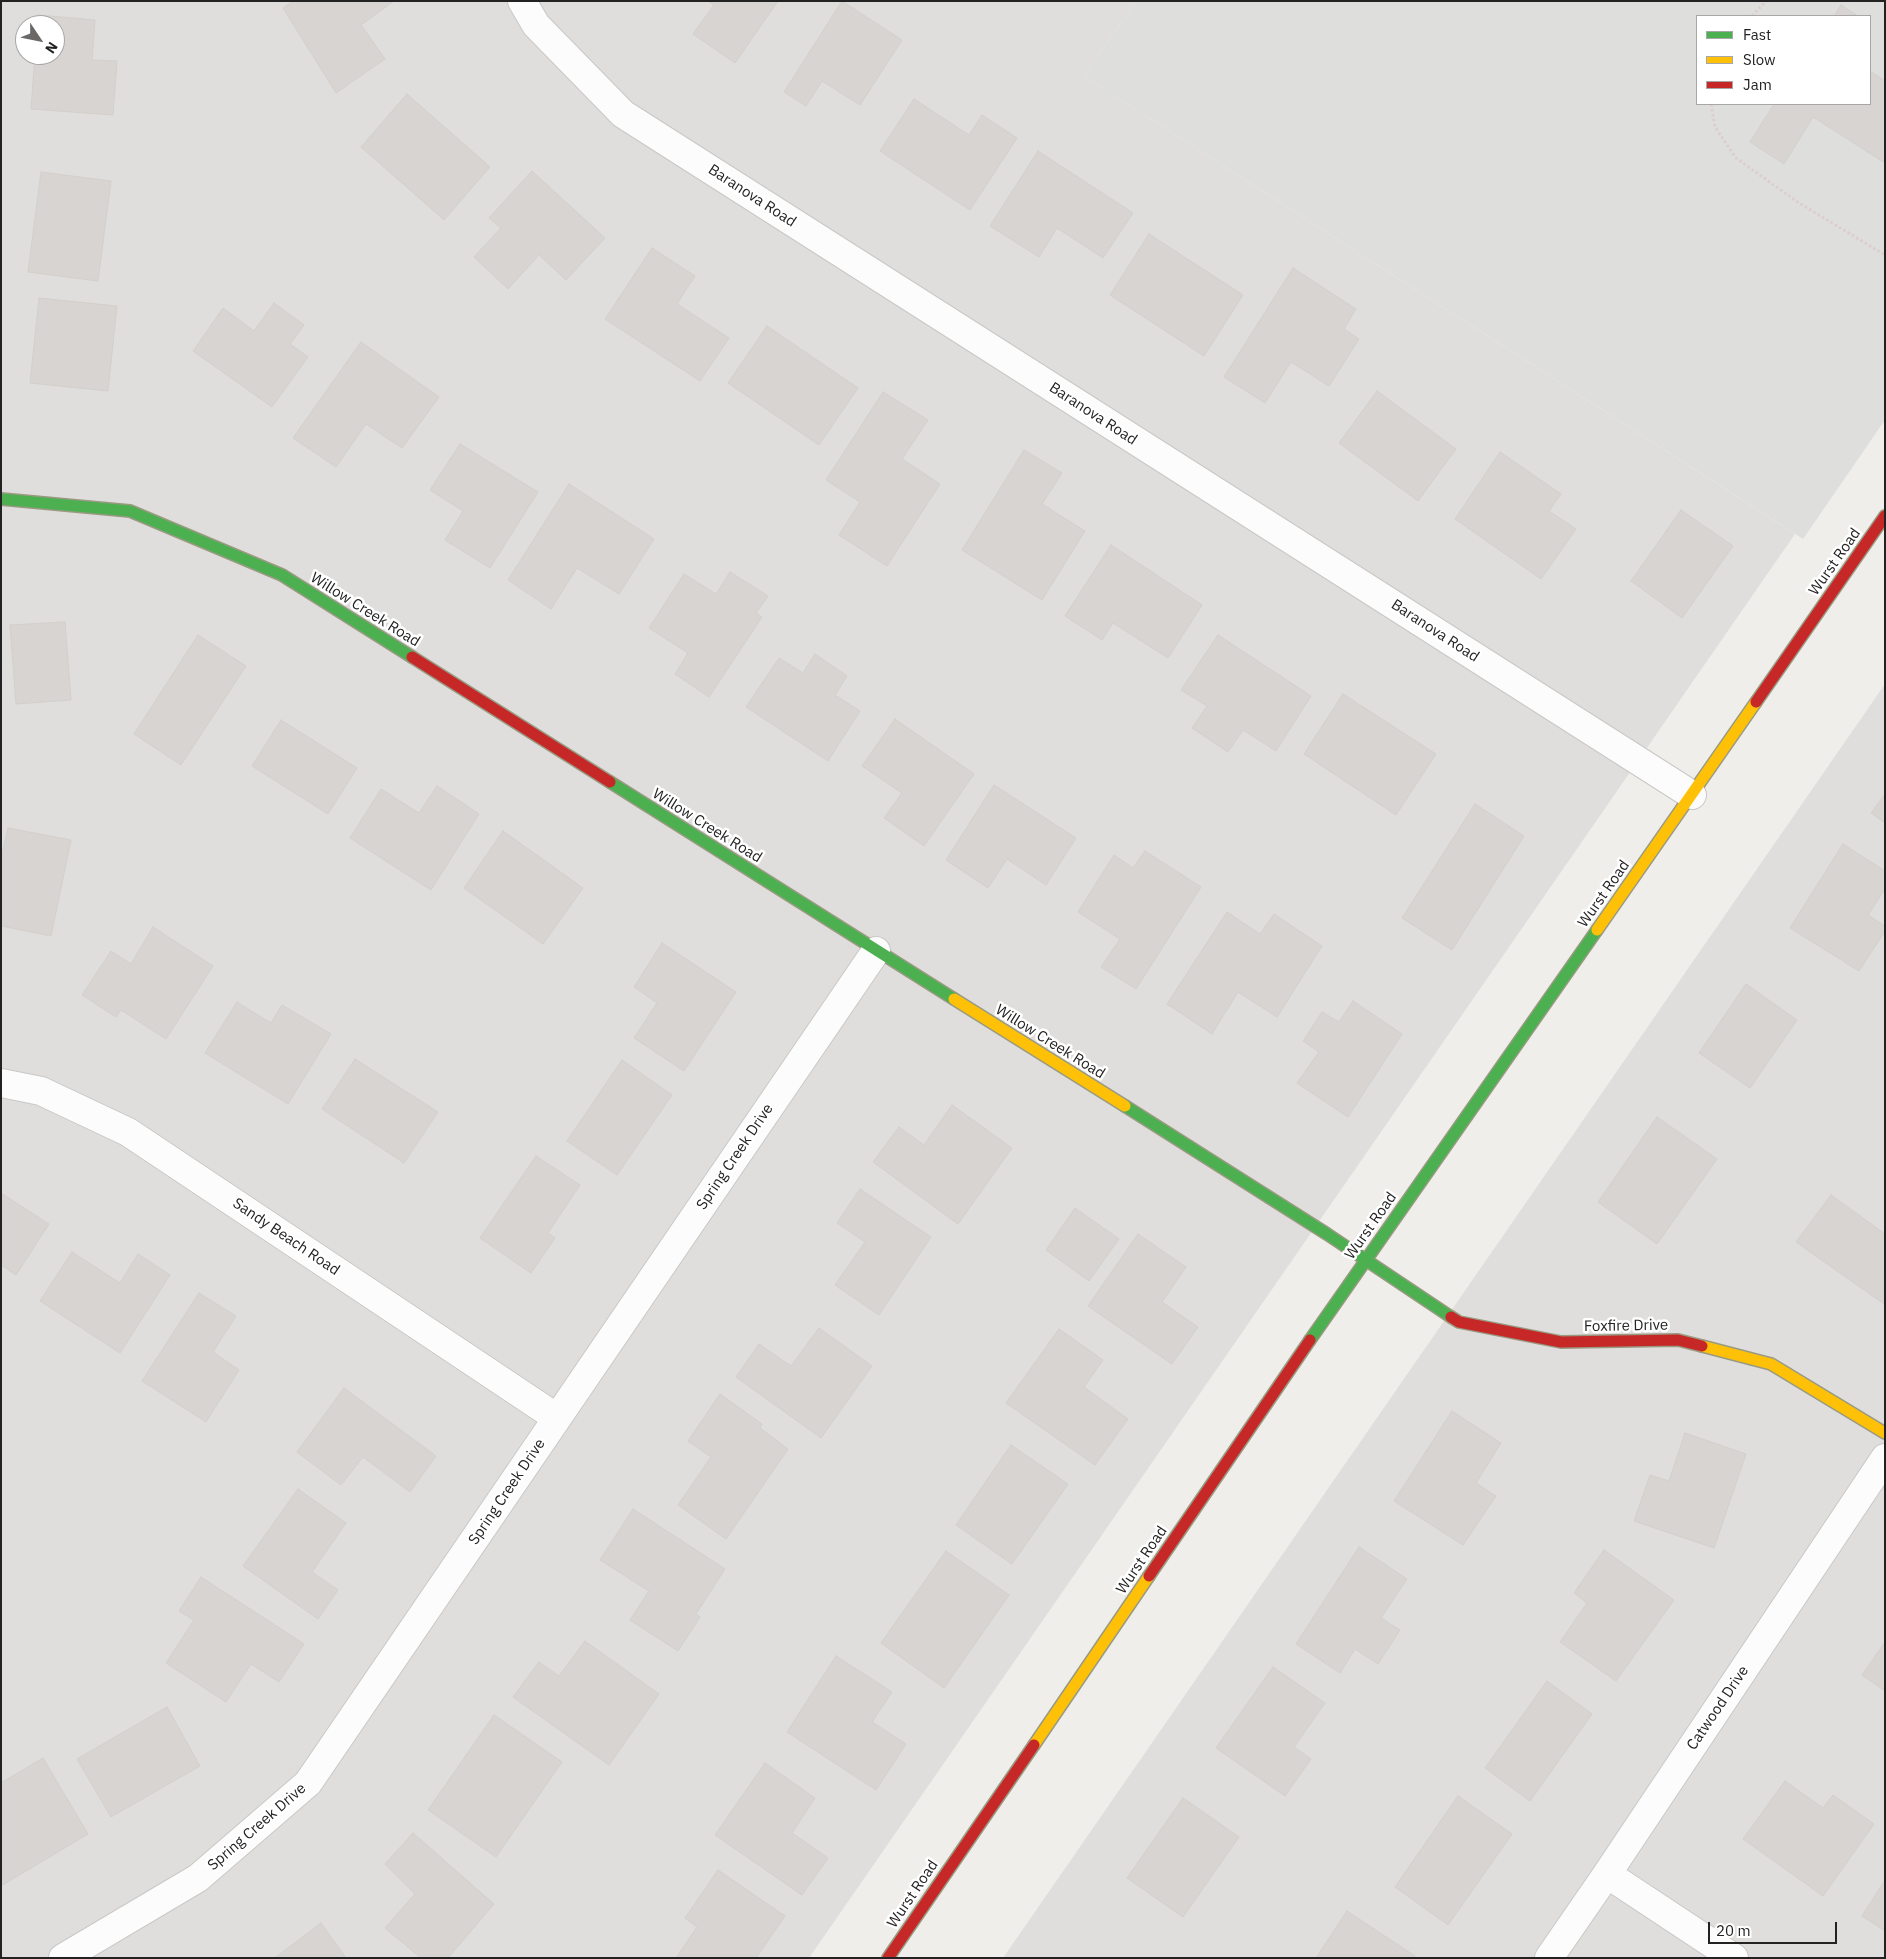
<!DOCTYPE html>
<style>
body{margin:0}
#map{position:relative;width:1886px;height:1959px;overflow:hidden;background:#f0eeeb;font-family:"IBM Plex Sans",sans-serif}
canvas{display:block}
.frame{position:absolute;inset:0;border:2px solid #222;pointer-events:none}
.legend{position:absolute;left:1696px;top:15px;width:175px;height:90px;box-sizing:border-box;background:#fff;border:1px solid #a7a7a7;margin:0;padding:6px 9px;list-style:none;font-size:15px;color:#222}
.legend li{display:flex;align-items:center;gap:10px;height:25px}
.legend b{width:25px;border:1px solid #a7a7a7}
.north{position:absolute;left:15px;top:15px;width:50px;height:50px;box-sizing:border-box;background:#fff;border:1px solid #a7a7a7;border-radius:50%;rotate:124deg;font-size:14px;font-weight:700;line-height:20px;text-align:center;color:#222}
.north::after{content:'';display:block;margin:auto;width:18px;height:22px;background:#6a6968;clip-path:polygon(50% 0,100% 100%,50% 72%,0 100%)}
.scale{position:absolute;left:1708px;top:1922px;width:129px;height:22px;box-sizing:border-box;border:2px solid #222;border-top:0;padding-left:6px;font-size:15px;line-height:18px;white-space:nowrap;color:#222;-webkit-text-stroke:4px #fff;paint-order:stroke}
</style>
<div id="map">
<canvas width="1886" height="1959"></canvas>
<div class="frame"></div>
<ul class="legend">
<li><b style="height:6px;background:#4caf50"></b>Fast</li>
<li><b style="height:6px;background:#ffc107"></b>Slow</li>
<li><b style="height:6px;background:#c62828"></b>Jam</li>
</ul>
<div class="north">N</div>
<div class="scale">20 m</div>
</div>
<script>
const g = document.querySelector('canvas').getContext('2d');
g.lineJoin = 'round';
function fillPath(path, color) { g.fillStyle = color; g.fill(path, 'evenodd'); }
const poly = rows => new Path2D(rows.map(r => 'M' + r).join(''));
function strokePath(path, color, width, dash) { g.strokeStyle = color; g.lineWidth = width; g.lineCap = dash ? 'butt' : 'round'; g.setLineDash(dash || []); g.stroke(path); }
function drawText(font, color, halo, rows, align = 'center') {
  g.font = font + ' "IBM Plex Sans",sans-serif'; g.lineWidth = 5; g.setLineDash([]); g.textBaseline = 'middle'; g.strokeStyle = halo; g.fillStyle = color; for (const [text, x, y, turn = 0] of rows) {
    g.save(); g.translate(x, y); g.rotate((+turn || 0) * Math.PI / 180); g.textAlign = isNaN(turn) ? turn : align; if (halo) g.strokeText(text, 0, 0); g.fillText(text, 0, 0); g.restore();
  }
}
const residential = poly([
 [1,1,1136,1,1084,76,1795,534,809,1958,1,1958],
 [25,25,55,25,55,55,25,55],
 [1885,684,1885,1958,1003,1958]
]);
const religious = poly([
 [1136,1,1885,1,1885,420,1803,539,1084,76],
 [1697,16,1870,16,1870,104,1697,104]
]);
const building = poly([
 [293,1,394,1,361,25,385,59,336,93,283,8,293,1],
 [708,1,778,1,735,63,693,34,714,5,708,1],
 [842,1,902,40,860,105,822,81,806,106,784,92,842,1],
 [1841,5,1858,16,1834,16,1841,5],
 [38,15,95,20,92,60,117,61,113,115,31,109,35,55,55,55,55,25,37,25,38,15],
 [1870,71,1885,81,1885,163,1813,117,1784,164,1750,142,1774,104,1870,104,1870,71],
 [407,94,490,167,444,220,361,147,407,94],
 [914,99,969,135,982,115,1017,138,970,210,880,151,914,99],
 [1038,151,1133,213,1103,258,1057,228,1039,257,990,226,1038,151],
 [532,171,605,238,566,280,539,255,508,289,474,257,501,228,489,218,532,171],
 [41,172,111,181,98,281,28,272,41,172],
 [1149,234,1243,295,1204,356,1110,295,1149,234],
 [652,248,695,276,677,304,729,338,700,381,605,319,652,248],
 [1293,268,1356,309,1344,329,1359,339,1329,386,1291,362,1265,403,1224,377,1293,268],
 [39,298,117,306,108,391,30,383,39,298],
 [274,303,304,325,290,344,308,357,272,407,193,351,223,308,254,331,274,303],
 [767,326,858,388,819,445,728,383,767,326],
 [361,342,439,397,402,448,366,424,336,467,293,438,361,342],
 [1377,391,1456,449,1418,501,1339,443,1377,391],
 [883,392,928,420,902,459,940,484,887,566,839,535,860,502,826,480,883,392],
 [460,444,538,492,490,568,445,540,463,511,430,490,460,444],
 [1024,450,1062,473,1042,504,1085,531,1042,600,962,550,1024,450],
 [1500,452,1561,494,1549,511,1576,529,1541,579,1455,519,1500,452],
 [569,484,654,539,619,594,577,568,551,609,508,580,569,484],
 [1681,510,1733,546,1682,618,1631,581,1681,510],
 [1111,545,1202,605,1168,658,1113,623,1102,640,1065,616,1111,545],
 [730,572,768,596,756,613,762,617,709,697,675,674,688,653,649,628,684,574,716,594,730,572],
 [65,622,71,700,16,704,10,625,65,622],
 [198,635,246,666,181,765,134,734,198,635],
 [1218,635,1311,696,1276,751,1243,730,1228,752,1192,728,1207,706,1181,690,1218,635],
 [815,654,847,676,835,695,860,711,828,761,746,707,779,658,803,673,815,654],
 [1343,694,1436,754,1396,815,1304,754,1343,694],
 [895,719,974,774,924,846,884,818,902,793,862,766,895,719],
 [281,720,357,768,328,814,252,766,281,720],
 [994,785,1076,838,1046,885,1007,859,988,888,946,860,994,785],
 [437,786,479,814,431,890,350,838,381,789,419,813,437,786],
 [1885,794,1885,823,1871,813,1885,794],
 [1475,804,1524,836,1452,950,1402,918,1475,804],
 [8,828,71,840,51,936,1,926,1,859,8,828],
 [503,831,583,888,543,944,464,888,503,831],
 [1843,844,1885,871,1885,889,1868,915,1885,926,1885,931,1859,971,1790,928,1843,844],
 [1145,851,1201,887,1136,989,1101,967,1120,939,1078,912,1114,855,1133,868,1145,851],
 [1227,912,1260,934,1274,914,1322,946,1277,1017,1238,992,1212,1034,1167,1004,1227,912],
 [153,927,213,966,166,1039,121,1010,116,1017,82,995,111,951,131,964,153,927],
 [662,943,736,992,684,1071,634,1038,657,1003,634,987,662,943],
 [1746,984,1797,1020,1750,1088,1699,1053,1746,984],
 [1353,1001,1402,1034,1348,1117,1297,1083,1319,1052,1303,1041,1322,1012,1339,1022,1353,1001],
 [237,1002,271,1023,282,1005,331,1034,288,1104,205,1053,237,1002],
 [355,1059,438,1112,404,1163,322,1109,355,1059],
 [622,1060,672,1095,617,1175,567,1141,622,1060],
 [952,1105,1012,1148,958,1224,873,1162,899,1127,924,1145,952,1105],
 [1657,1117,1717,1159,1657,1244,1598,1202,1657,1117],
 [536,1156,580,1185,548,1233,555,1238,531,1273,480,1238,536,1156],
 [860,1189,931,1237,879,1315,835,1285,865,1242,837,1223,860,1189],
 [1,1193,49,1224,16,1275,1,1265,1,1193],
 [1831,1195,1885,1234,1884,1304,1796,1242,1831,1195],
 [1075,1208,1119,1239,1089,1281,1046,1250,1075,1208],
 [1138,1234,1186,1267,1162,1302,1198,1327,1172,1364,1088,1306,1138,1234],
 [72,1252,120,1283,138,1254,170,1275,120,1353,40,1301,72,1252],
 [199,1293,236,1316,213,1352,239,1370,206,1422,142,1381,199,1293],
 [819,1328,872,1366,821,1438,736,1377,759,1344,791,1366,819,1328],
 [1059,1329,1103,1360,1084,1387,1128,1419,1095,1465,1006,1403,1059,1329],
 [344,1388,436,1456,410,1492,363,1457,341,1485,297,1452,344,1388],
 [720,1394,762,1424,760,1428,788,1449,726,1539,678,1505,711,1457,688,1441,720,1394],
 [1452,1411,1501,1443,1476,1483,1496,1496,1463,1545,1394,1501,1452,1411],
 [1685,1433,1746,1454,1714,1548,1634,1521,1650,1475,1669,1481,1685,1433],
 [1011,1445,1068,1484,1012,1564,956,1525,1011,1445],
 [298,1489,346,1523,312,1572,338,1590,318,1619,243,1566,298,1489],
 [633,1509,725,1569,696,1614,700,1617,678,1651,630,1620,649,1591,600,1560,633,1509],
 [1359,1547,1407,1579,1381,1618,1400,1630,1378,1664,1355,1649,1340,1673,1296,1644,1359,1547],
 [1604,1550,1674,1600,1616,1681,1560,1642,1587,1603,1574,1593,1604,1550],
 [946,1551,1009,1595,944,1688,881,1643,946,1551],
 [201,1577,304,1644,279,1682,251,1664,226,1702,166,1663,194,1620,179,1611,201,1577],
 [585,1641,659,1694,609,1765,513,1697,539,1662,559,1676,585,1641],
 [1885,1642,1885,1691,1862,1675,1885,1642],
 [836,1656,892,1692,872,1722,906,1744,876,1790,787,1732,836,1656],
 [1273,1667,1325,1703,1294,1747,1311,1759,1285,1796,1216,1748,1273,1667],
 [1547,1681,1592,1714,1530,1801,1485,1768,1547,1681],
 [167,1707,200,1766,111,1817,77,1759,167,1707],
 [494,1715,562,1762,496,1857,428,1810,494,1715],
 [43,1758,88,1834,1,1886,1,1783,43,1758],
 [765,1763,815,1798,792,1833,828,1858,802,1895,715,1835,765,1763],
 [1785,1781,1823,1808,1833,1795,1874,1824,1823,1896,1743,1839,1785,1781],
 [1458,1796,1512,1834,1448,1925,1395,1887,1458,1796],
 [1183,1798,1239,1837,1183,1917,1127,1878,1183,1798],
 [413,1833,494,1904,448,1958,421,1958,385,1928,415,1894,385,1864,413,1833],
 [718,1870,785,1916,756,1958,676,1958,697,1927,685,1918,718,1870],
 [1885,1880,1885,1931,1862,1916,1885,1880],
 [1347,1911,1415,1956,1414,1958,1316,1958,1347,1911],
 [321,1923,346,1958,276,1958,276,1957,321,1923]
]);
const path = poly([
 [1752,16,1766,1],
 [1711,104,1715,127,1736,158,1799,203,1885,255]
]);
const street = poly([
 [522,1,536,25,623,114,1692,795],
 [1,1083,41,1091,128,1132,557,1418],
 [1607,1874,1734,1958],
 [63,1958,198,1878,308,1783,876,951],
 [1549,1958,1607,1874,1885,1458]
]);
const fast = poly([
 [1,499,130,511,282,575,412,657],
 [610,782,954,999],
 [1125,1106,1327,1234,1451,1317],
 [1310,1340,1597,930]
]);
const slow = poly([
 [1597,930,1756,702],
 [954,999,1125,1106],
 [1702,1346,1771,1364,1885,1433],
 [1034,1745,1149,1576]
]);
const jam = poly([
 [412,657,610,782],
 [1756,702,1885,516],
 [1451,1317,1459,1322,1561,1342,1678,1340,1702,1346],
 [1149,1576,1310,1340],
 [888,1958,1034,1745]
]);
const streetNames = [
 ["Baranova Road",752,196,33],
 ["Baranova Road",1093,414,33],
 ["Wurst Road",1835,562,-55],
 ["Willow Creek Road",365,610,32],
 ["Baranova Road",1435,631,33],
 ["Willow Creek Road",707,826,32],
 ["Wurst Road",1604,894,-55],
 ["Willow Creek Road",1050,1042,32],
 ["Spring Creek Drive",735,1157,-56],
 ["Wurst Road",1371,1226,-55],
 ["Sandy Beach Road",286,1237,34],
 ["Foxfire Drive",1626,1326,-1],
 ["Spring Creek Drive",507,1492,-56],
 ["Wurst Road",1142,1560,-56],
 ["Catwood Drive",1718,1708,-56],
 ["Spring Creek Drive",257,1827,-41],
 ["Wurst Road",913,1894,-56]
];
fillPath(residential, '#dfdedc');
fillPath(religious, '#dededc');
fillPath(building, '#d7d4d2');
strokePath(building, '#d3d0cc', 1);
strokePath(street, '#c9c8c7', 30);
strokePath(fast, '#999a82', 14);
strokePath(slow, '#999a82', 14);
strokePath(jam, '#999a82', 14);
strokePath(path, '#dccecd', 3, [2.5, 2.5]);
strokePath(street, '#fdfcfc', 28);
strokePath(fast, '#4caf50', 11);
strokePath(slow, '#ffc107', 11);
strokePath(jam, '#c62828', 11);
drawText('15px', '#222', '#fff', streetNames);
</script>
